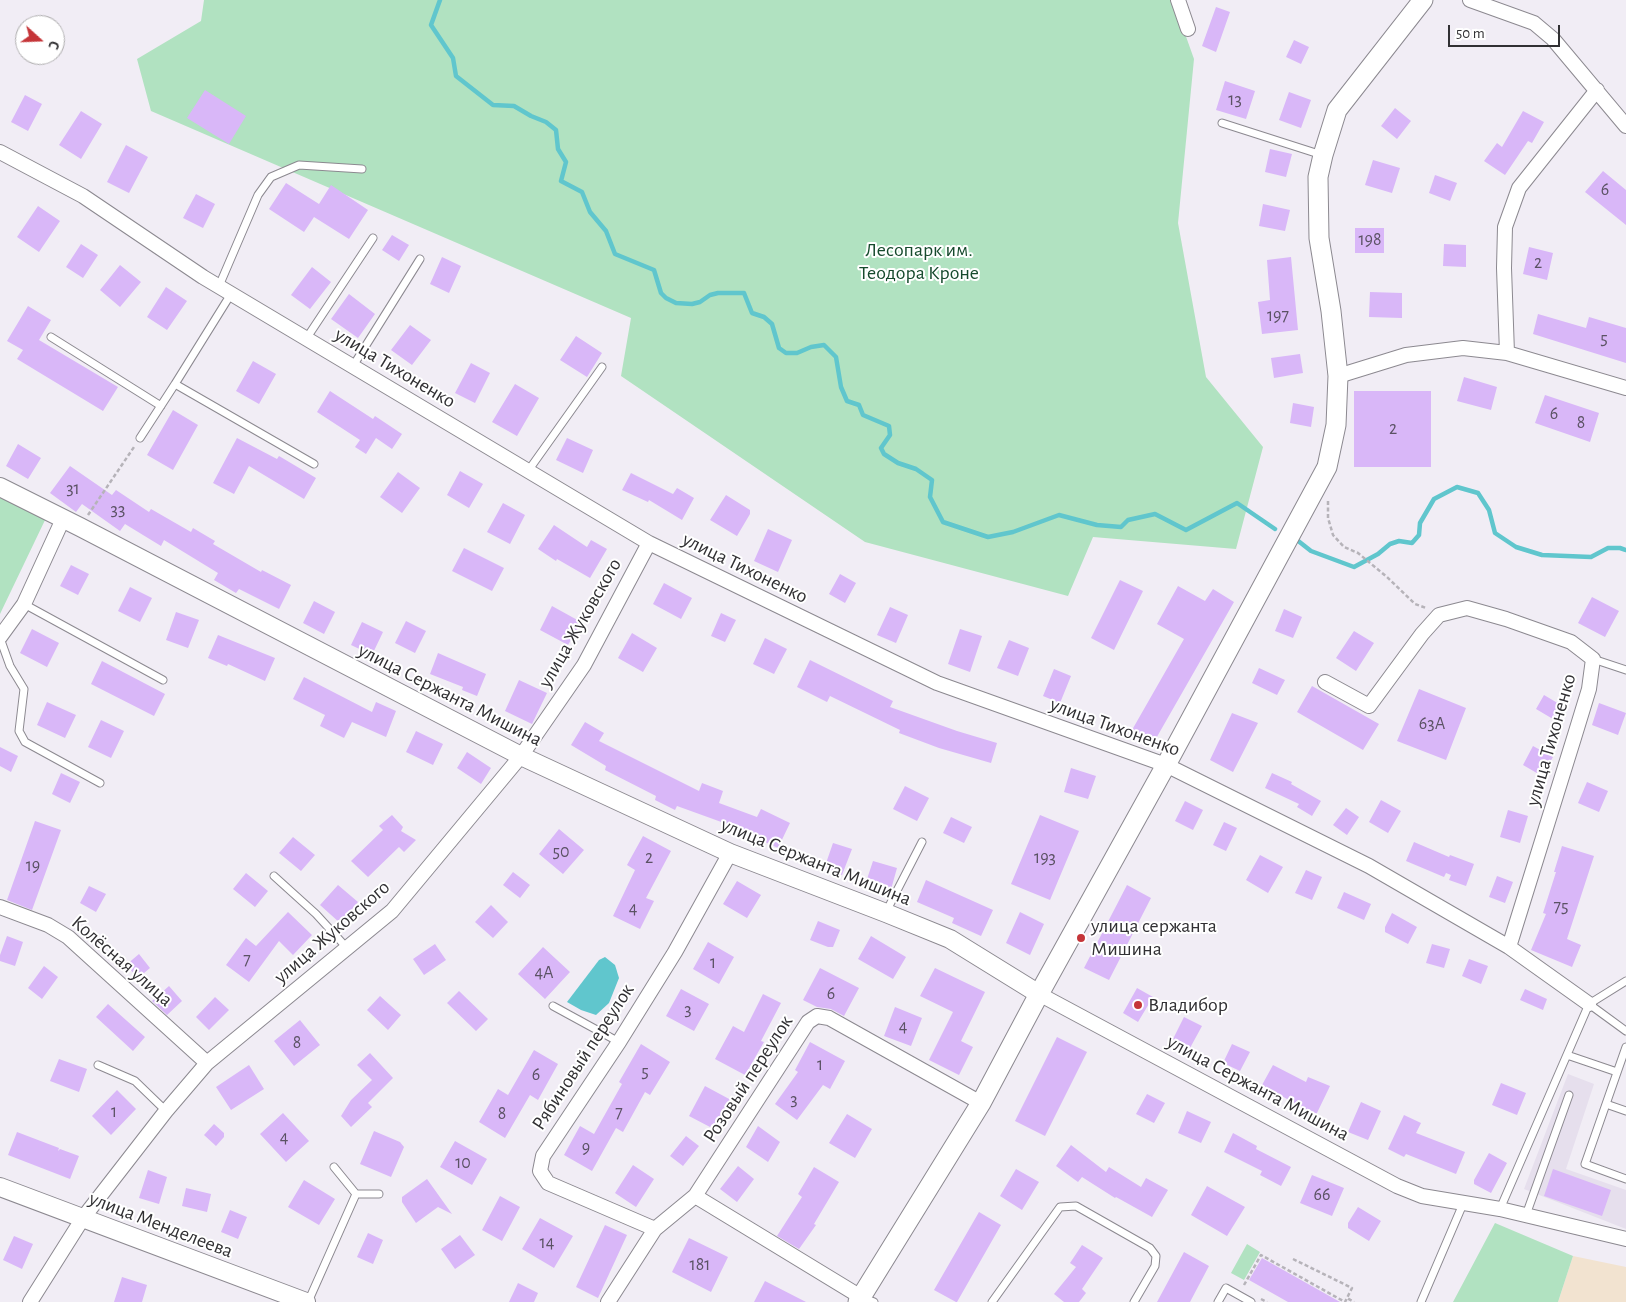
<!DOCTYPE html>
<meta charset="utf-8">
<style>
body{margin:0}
#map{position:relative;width:1626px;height:1302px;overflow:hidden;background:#f1edf5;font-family:"Alegreya Sans",sans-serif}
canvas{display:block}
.north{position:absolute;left:15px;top:15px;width:50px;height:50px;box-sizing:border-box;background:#fff;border:1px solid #adacad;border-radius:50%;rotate:110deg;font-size:14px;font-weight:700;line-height:20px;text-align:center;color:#313033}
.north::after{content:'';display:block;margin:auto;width:18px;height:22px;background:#c53539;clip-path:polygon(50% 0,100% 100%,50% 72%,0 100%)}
.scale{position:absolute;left:1448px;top:25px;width:112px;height:22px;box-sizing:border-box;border:2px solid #313033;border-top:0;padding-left:6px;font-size:15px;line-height:18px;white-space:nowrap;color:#313033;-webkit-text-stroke:4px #fff;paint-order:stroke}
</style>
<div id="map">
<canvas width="1626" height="1302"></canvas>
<div class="north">С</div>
<div class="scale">50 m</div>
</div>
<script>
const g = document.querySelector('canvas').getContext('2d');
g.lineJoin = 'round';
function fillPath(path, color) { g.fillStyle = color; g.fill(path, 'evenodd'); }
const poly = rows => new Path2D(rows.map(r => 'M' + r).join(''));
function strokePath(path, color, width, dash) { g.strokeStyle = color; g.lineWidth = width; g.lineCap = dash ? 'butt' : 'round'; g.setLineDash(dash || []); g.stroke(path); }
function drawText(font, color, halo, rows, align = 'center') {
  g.font = font + ' "Alegreya Sans",sans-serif'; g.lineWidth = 4; g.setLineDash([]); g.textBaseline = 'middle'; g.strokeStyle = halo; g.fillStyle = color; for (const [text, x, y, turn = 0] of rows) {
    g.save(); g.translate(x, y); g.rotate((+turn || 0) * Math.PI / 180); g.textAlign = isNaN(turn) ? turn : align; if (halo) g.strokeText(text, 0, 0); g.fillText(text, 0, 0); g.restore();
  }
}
const commercial = poly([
 [1573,1256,1626,1267,1626,1302,1558,1302]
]);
const built = poly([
 [1568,1074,1594,1084,1566,1169,1626,1190,1626,1229,1524,1189]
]);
const green = poly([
 [204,0,1173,0,1194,59,1178,223,1206,377,1263,447,1236,549,1093,537,1068,596,865,542,621,376,631,318,151,111,137,59,201,21],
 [0,496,46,518,0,614],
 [1495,1223,1573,1256,1558,1302,1453,1302],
 [1247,1244,1260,1252,1244,1280,1231,1273]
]);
const water = poly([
 [605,957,615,965,619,978,609,1003,596,1015,581,1010,567,1002,599,960]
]);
const stream = poly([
 [440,0,431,25,453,58,456,76,493,105,514,106,531,116,546,122,556,130,558,149,566,162,561,181,582,192,590,212,606,231,615,254,654,270,661,293,666,298,676,303,692,304,700,302,710,295,718,293,744,293,752,313,764,317,772,324,779,348,786,353,797,353,811,347,824,345,836,357,841,387,847,401,859,405,863,415,889,426,890,435,881,448,884,454,898,463,916,469,932,480,930,497,943,522,988,537,1013,532,1059,515,1097,525,1121,527,1128,520,1155,514,1186,530,1237,503,1275,529],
 [1297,540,1311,551,1354,567,1378,554,1390,544,1399,541,1412,543,1419,535,1420,523,1434,499,1457,487,1478,493,1489,510,1495,533,1516,547,1542,555,1591,557,1608,548,1620,548,1626,550]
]);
const building = poly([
 [1216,7,1230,12,1216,52,1202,46],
 [1294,40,1309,47,1301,64,1286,57],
 [1225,81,1255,91,1246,119,1216,110],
 [205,90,246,116,229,144,187,118],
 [1289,92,1311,100,1301,128,1279,120],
 [25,95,42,104,28,131,11,122],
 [1395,108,1411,121,1397,139,1381,126],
 [81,111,102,124,81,159,59,145],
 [1523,111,1544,122,1532,143,1528,141,1505,175,1484,161,1497,143,1502,147],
 [126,145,148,157,129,193,107,182],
 [1270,149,1292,154,1286,177,1265,172],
 [1373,160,1400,168,1392,193,1365,185],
 [1603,171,1626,190,1626,225,1585,192],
 [1435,175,1457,183,1450,201,1429,193],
 [286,183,319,204,331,185,368,210,349,239,314,217,304,232,269,209],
 [196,194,215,204,203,228,183,218],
 [1263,204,1290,210,1285,231,1259,226],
 [38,206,60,221,39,252,17,237],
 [1355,228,1384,228,1384,253,1355,253],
 [392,235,409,245,399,261,382,250],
 [81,244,98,255,83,278,66,267],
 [1444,244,1466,245,1466,267,1443,266],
 [1529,247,1553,253,1547,280,1523,274],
 [442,257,461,266,449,293,430,284],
 [1291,257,1298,330,1262,334,1258,302,1270,300,1267,260],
 [120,265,141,282,120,307,100,290],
 [312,267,331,282,310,309,291,295],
 [166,287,187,301,167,330,147,317],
 [1370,292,1402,293,1402,318,1369,317],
 [349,294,375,314,358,338,331,319],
 [28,306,51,320,39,340,118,387,103,411,17,359,23,350,7,341],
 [1538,314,1586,328,1589,317,1626,328,1626,363,1533,334],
 [410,325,431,340,412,365,391,350],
 [576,336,602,353,587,377,560,360],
 [1300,354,1303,373,1274,378,1271,358],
 [253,361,276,374,259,404,236,391],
 [471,363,490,373,475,403,455,393],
 [1464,377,1497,387,1491,410,1457,401],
 [515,384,539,398,517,436,492,422],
 [330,391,373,419,375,416,402,434,392,449,376,438,366,454,355,447,360,440,317,412],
 [1354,391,1431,391,1431,467,1354,467],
 [1545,395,1599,413,1590,442,1535,423],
 [1293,403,1314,407,1311,427,1290,423],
 [173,410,198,425,173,470,147,455],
 [237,438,277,459,279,456,316,478,304,499,249,466,234,494,213,483],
 [567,438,593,450,583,473,556,460],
 [18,444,41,458,28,479,6,466],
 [70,466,112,495,116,490,149,512,151,509,191,532,193,528,215,541,213,544,261,572,262,570,291,585,279,609,239,589,236,593,214,580,218,573,164,540,161,546,125,524,120,531,82,504,76,512,50,493],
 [460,471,483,484,469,508,447,495],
 [398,472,420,488,402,513,380,497],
 [631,473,673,494,677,488,694,498,682,520,649,500,648,502,622,490],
 [726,495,750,510,750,514,737,536,710,520],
 [503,503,525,515,510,544,487,532],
 [554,525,587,547,591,540,607,549,590,578,557,559,556,561,538,549],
 [768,529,792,540,778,572,754,561],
 [464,548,504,568,492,591,452,571],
 [71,565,89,574,78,595,60,586],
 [840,574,856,583,845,603,829,594],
 [1120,580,1143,591,1114,650,1091,638],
 [664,583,692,598,681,619,653,604],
 [1178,586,1205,601,1213,589,1234,602,1154,742,1132,730,1184,639,1157,624],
 [130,587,152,598,140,622,118,611],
 [1592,597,1619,611,1605,637,1578,623],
 [314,601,335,612,324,634,303,623],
 [552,606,581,622,568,645,540,630],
 [890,607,908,615,896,643,877,635],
 [1284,609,1302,617,1293,638,1275,631],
 [176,612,199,620,188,648,166,640],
 [721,613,736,620,725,642,711,636],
 [406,621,426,631,415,653,395,643],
 [362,622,383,632,372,655,351,645],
 [32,629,59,643,47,667,20,653],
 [960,629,982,636,970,672,948,664],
 [1354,631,1374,643,1356,671,1336,658],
 [632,633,657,648,643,672,618,658],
 [218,635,275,658,265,681,228,664,227,666,208,658],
 [765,638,787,649,774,674,753,664],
 [1009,640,1029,648,1018,676,997,668],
 [438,653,486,674,477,696,462,690,463,687,430,674],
 [810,660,893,701,890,707,957,731,997,743,991,763,939,748,899,733,900,730,830,696,827,702,797,687],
 [102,661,165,694,154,716,91,684],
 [1259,668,1285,680,1277,695,1252,683],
 [1054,669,1071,676,1060,703,1043,696],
 [304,677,372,712,376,702,396,711,386,737,352,722,344,738,320,726,325,715,293,699],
 [519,680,547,693,532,724,505,711],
 [1312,686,1379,724,1363,750,1297,712],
 [1419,689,1466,708,1446,760,1397,741],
 [1544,695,1566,708,1558,722,1536,709],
 [47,702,76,715,65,738,37,725],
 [1599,703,1626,713,1618,735,1592,725],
 [1232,713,1258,723,1233,772,1210,760],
 [101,720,124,731,111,758,88,747],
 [585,722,604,733,599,741,699,791,702,783,723,791,719,803,757,817,761,809,790,823,778,848,748,834,749,832,677,806,675,810,655,800,656,796,605,770,606,766,571,745],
 [416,731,443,744,433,765,406,752],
 [1533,746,1553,757,1542,776,1523,765],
 [0,747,18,756,11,772,0,766],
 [467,752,491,768,481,784,457,768],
 [1071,768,1096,776,1088,799,1064,792],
 [61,773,80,782,70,803,52,794],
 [1272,773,1292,782,1291,784,1321,801,1312,816,1297,807,1299,804,1265,788],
 [1587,782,1608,791,1599,812,1578,803],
 [905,786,929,798,917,821,893,809],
 [1381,800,1401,811,1388,833,1369,822],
 [1185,801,1203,810,1193,830,1175,821],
 [1346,808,1359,817,1347,835,1333,825],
 [1508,810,1528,816,1520,843,1500,837],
 [392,815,403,827,401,831,416,840,404,852,399,847,368,877,351,861,383,830,379,826],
 [1040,815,1079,831,1050,900,1011,884],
 [951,817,972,827,964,843,943,833],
 [35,821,61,830,32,910,7,900],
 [1224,822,1237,828,1226,851,1213,845],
 [559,829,584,850,563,874,539,854],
 [643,836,671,851,646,898,654,901,640,929,613,916,635,870,627,865],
 [293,837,315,855,301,871,279,853],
 [1414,842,1449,857,1450,855,1474,864,1466,886,1449,880,1451,875,1446,873,1444,877,1406,861],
 [833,843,852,849,842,875,824,869],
 [1562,846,1594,856,1567,939,1581,945,1572,967,1531,950,1546,914,1543,913,1556,872,1554,872],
 [1260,855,1283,867,1268,893,1246,880],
 [873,861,897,868,890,893,865,885],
 [1306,870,1322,877,1312,900,1295,893],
 [513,872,530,885,520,898,503,885],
 [246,873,268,891,255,907,233,889],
 [1497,876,1513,882,1505,903,1489,897],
 [926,880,993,910,981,936,952,923,954,918,917,902],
 [737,881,761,895,747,918,723,904],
 [338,885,358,902,340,923,320,905],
 [1127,885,1151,898,1109,980,1084,968],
 [89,886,106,894,96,912,80,903],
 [1344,892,1371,904,1364,920,1337,908],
 [491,905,508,922,493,938,475,922],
 [288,912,312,935,293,955,279,941,249,982,226,965,246,938,256,946],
 [1020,912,1044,924,1030,955,1006,943],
 [1392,913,1417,927,1408,944,1385,932,1385,927],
 [818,921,840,930,833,947,828,947,810,940],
 [7,936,23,942,15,966,0,961,0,955],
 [871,936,906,957,893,979,858,959],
 [708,942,734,957,719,984,693,969],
 [435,944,446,960,424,975,413,959],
 [1432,944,1450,949,1444,968,1426,963],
 [543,947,570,972,545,999,518,974],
 [139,954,150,968,138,978,126,965],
 [1469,959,1488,966,1481,984,1462,976],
 [44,966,58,977,42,999,28,988],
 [820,968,859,988,844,1016,831,1009,817,1007,803,1000],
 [935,968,985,992,961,1041,973,1047,959,1075,929,1060,953,1012,920,996],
 [169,986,182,1001,167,1015,152,1001],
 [1137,988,1153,997,1138,1022,1123,1013],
 [681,989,709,1004,694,1031,666,1016],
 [1525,989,1547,999,1543,1010,1520,1000],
 [459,991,488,1019,476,1031,447,1003],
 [763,994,781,1003,761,1041,764,1042,745,1075,715,1059,733,1026,744,1032],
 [380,996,401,1015,388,1030,367,1010],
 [215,997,229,1010,209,1030,196,1017],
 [108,1004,145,1037,133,1051,96,1017],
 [895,1007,922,1018,911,1046,884,1036],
 [1184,1017,1202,1026,1190,1048,1173,1039],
 [300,1020,320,1045,294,1066,274,1041],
 [1057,1037,1087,1052,1045,1136,1015,1121],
 [810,1042,845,1061,830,1089,823,1085,797,1120,775,1104,798,1072,795,1070],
 [641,1044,670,1062,650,1095,645,1092,623,1132,616,1128,592,1171,564,1155,580,1126,594,1134,622,1084,619,1082],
 [1232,1044,1250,1052,1240,1071,1223,1063],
 [534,1050,558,1064,538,1100,530,1095,505,1138,479,1122,498,1089,508,1095],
 [370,1053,393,1078,368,1103,372,1107,351,1127,341,1116,351,1100,372,1080,357,1065],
 [59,1059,87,1069,79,1092,50,1081],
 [249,1065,264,1089,231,1110,216,1087],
 [1273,1065,1306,1082,1308,1077,1330,1086,1316,1115,1295,1106,1296,1104,1262,1085],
 [1501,1083,1526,1093,1517,1115,1492,1105],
 [705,1086,731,1100,716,1127,712,1124,710,1127,689,1116],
 [117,1090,136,1109,111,1135,92,1116],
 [1147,1094,1165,1103,1154,1123,1136,1114],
 [1361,1102,1381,1111,1368,1140,1348,1132],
 [1187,1111,1211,1122,1201,1143,1178,1133],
 [283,1113,309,1141,286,1162,260,1134],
 [847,1114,872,1129,855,1158,829,1143],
 [1404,1115,1421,1123,1416,1133,1465,1152,1456,1174,1406,1154,1404,1157,1388,1149],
 [214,1124,224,1133,224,1137,216,1146,204,1135],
 [758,1126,780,1142,768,1162,746,1147],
 [374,1131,400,1142,404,1147,391,1177,360,1164],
 [17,1132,59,1148,58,1151,60,1149,79,1156,70,1179,8,1155],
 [1233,1133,1257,1146,1256,1149,1291,1167,1281,1186,1260,1175,1262,1171,1224,1152],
 [686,1136,699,1146,683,1166,670,1156],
 [455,1141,487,1159,472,1185,440,1167],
 [1071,1145,1106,1172,1109,1167,1141,1187,1146,1178,1168,1190,1152,1217,1116,1197,1115,1198,1082,1177,1078,1182,1056,1166],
 [1489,1153,1507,1163,1491,1193,1474,1184,1474,1180],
 [633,1165,654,1179,636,1207,615,1193],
 [738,1166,754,1179,737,1202,720,1189],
 [814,1167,839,1182,814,1224,816,1225,799,1249,777,1236,802,1197,798,1194],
 [1016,1169,1039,1182,1022,1210,1000,1196],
 [1553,1169,1611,1190,1602,1216,1544,1196],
 [148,1170,167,1177,159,1204,139,1198],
 [1312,1175,1344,1188,1332,1216,1300,1203],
 [427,1179,452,1214,438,1207,416,1223,402,1202,402,1197],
 [304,1180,335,1199,319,1225,288,1207],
 [1207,1186,1245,1207,1227,1236,1191,1215],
 [186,1188,211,1194,207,1212,182,1206],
 [500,1196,520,1207,502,1241,482,1230],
 [1358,1207,1381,1221,1369,1241,1348,1228,1348,1223],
 [230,1210,247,1217,238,1239,221,1232],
 [979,1212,1001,1225,957,1302,956,1302,934,1290],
 [540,1218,573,1236,554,1268,522,1249],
 [605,1225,627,1235,598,1298,576,1287],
 [368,1233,383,1240,373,1264,357,1257],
 [460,1235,475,1255,455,1269,441,1249],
 [14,1236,33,1244,22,1269,3,1260],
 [689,1238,728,1257,711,1292,672,1272],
 [1082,1245,1103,1258,1082,1289,1086,1293,1079,1302,1064,1302,1054,1294,1076,1267,1070,1263],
 [1184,1252,1209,1266,1190,1302,1157,1302],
 [1262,1258,1340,1302,1288,1302,1249,1280],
 [122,1277,147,1285,142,1302,114,1302],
 [765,1281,806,1302,754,1302],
 [518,1283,538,1293,534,1302,509,1302]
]);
const path = poly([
 [1328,501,1328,518,1333,535,1344,547,1358,553,1387,577,1415,604,1426,608],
 [88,515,134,447],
 [1293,1259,1352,1288,1347,1298],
 [1244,1285,1261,1255,1345,1302,1347,1298,1354,1302],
 [1261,1299,1267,1302]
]);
const service = poly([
 [1222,123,1322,155],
 [219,286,258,195,271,177,299,165,362,169],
 [231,294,175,384,314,464],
 [51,337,161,406],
 [306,339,373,238],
 [353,366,420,259],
 [140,438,175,384],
 [528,471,602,367],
 [24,604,163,680],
 [0,638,10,666,24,689,19,731,25,742,100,783],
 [1593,659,1626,670],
 [274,876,316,914,347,948],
 [886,912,922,842],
 [1589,1004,1626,1031],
 [553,1006,619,1042],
 [1626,1047,1585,1164,1626,1179],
 [1567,1055,1617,1072],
 [98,1065,135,1081,166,1111],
 [1606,1104,1626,1111],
 [334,1167,356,1194],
 [1500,1209,1589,1004,1626,981],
 [1526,1215,1569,1095],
 [861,1297,874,1302],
 [308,1302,356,1194,379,1194],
 [992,1302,1060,1207,1076,1206,1150,1248,1156,1256,1155,1266,1134,1302],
 [1218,1302,1226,1288,1251,1302],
 [1421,1302,1463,1204]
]);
const minor = poly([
 [1178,0,1188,29],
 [1470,0,1534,23,1553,39,1626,126],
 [0,152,83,196,203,277,649,543,937,683,1166,765,1369,866,1509,947,1589,1004],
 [1507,353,1504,268,1505,227,1519,188,1597,90],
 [1338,376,1406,355,1463,348,1507,353,1626,388],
 [0,637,24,604,63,519],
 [1325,682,1369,706,1422,634,1439,615,1467,608,1506,619,1571,642,1593,659,1589,689,1574,738,1509,947],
 [0,907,48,925,68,937,207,1063],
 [1039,994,1397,1186,1422,1196,1500,1209,1626,1239],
 [695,1196,861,1297],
 [655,1229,548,1183,540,1171,543,1156,619,1042,675,952,730,853],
 [30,1302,83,1218,166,1111,207,1063,392,911,521,756,584,665,649,543],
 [608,1302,655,1229,695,1196,808,1022,817,1016,829,1018,981,1103]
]);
const tertiary = poly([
 [0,487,80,527,521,756,730,853,886,913,950,939,1039,994],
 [0,1187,306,1302]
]);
const secondary = poly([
 [858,1302,981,1103,1039,994,1166,765,1327,467,1336,425,1338,376,1331,311,1319,238,1318,177,1323,155,1337,110,1423,0]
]);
const markers = [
 [1081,938,5,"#c53539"],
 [1138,1005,5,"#c53539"]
];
const numberNames = [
 ["13",1235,100],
 ["6",1605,190],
 ["198",1370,240],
 ["2",1538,263],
 ["197",1278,316],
 ["5",1604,339],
 ["6",1554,414],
 ["8",1581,423],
 ["2",1393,429],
 ["31",73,489],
 ["33",118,510],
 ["63А",1432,724],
 ["50",561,852],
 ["2",649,858],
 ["193",1045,858],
 ["19",33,866],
 ["75",1561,907],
 ["4",633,909],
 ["7",247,960],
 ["1",713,963],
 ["4А",544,973],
 ["6",831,994],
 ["3",688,1010],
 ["4",903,1027],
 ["8",297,1043],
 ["1",820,1065],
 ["5",645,1072],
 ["6",536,1075],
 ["3",794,1100],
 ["1",114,1112],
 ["7",619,1113],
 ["8",502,1114],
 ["4",284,1138],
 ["9",586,1148],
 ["10",463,1163],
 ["66",1322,1195],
 ["14",547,1243],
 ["181",700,1265]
];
const parkNames = [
 ["Лесопарк им.",919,250],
 ["Теодора Кроне",919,273]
];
const streetNames = [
 ["улица Тихоненко",395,368,31],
 ["улица Тихоненко",745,568,26],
 ["улица Жуковского",580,623,-60],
 ["улица Сержанта Мишина",450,695,27],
 ["улица Тихоненко",1115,727,20],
 ["улица Тихоненко",1551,740,-74],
 ["улица Сержанта Мишина",816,862,22],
 ["улица Жуковского",332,932,-41],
 ["Колёсная улица",122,961,41],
 ["Рябиновый переулок",583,1057,-57],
 ["Розовый переулок",748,1079,-57],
 ["улица Сержанта Мишина",1258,1088,28],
 ["улица Менделеева",161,1225,21]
];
const poiNames = [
 ["улица cержанта",1091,926],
 ["Мишина",1091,949],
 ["Владибор",1148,1005]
];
fillPath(commercial, '#f2e3d0');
fillPath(built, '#e6dfed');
fillPath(green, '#b1e2c1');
fillPath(water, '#60c6cd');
strokePath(stream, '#60c6cd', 4.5);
fillPath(building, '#d9b7f8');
strokePath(service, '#8c8990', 9);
strokePath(minor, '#8c8990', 16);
strokePath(tertiary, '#8c8990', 20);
strokePath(secondary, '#8c8990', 21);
strokePath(path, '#b6b3b9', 2.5, [4, 2.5]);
strokePath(service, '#fff', 7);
strokePath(minor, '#fff', 14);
strokePath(tertiary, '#fff', 18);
strokePath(secondary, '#fff', 19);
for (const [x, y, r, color] of markers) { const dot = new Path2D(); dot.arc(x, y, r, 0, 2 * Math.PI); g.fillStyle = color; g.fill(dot); strokePath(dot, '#fff', 2); }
drawText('18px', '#5b5264', null, numberNames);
drawText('20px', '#164a2d', '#fff', parkNames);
drawText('20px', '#313033', '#fff', streetNames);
drawText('20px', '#313033', '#fff', poiNames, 'left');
</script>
